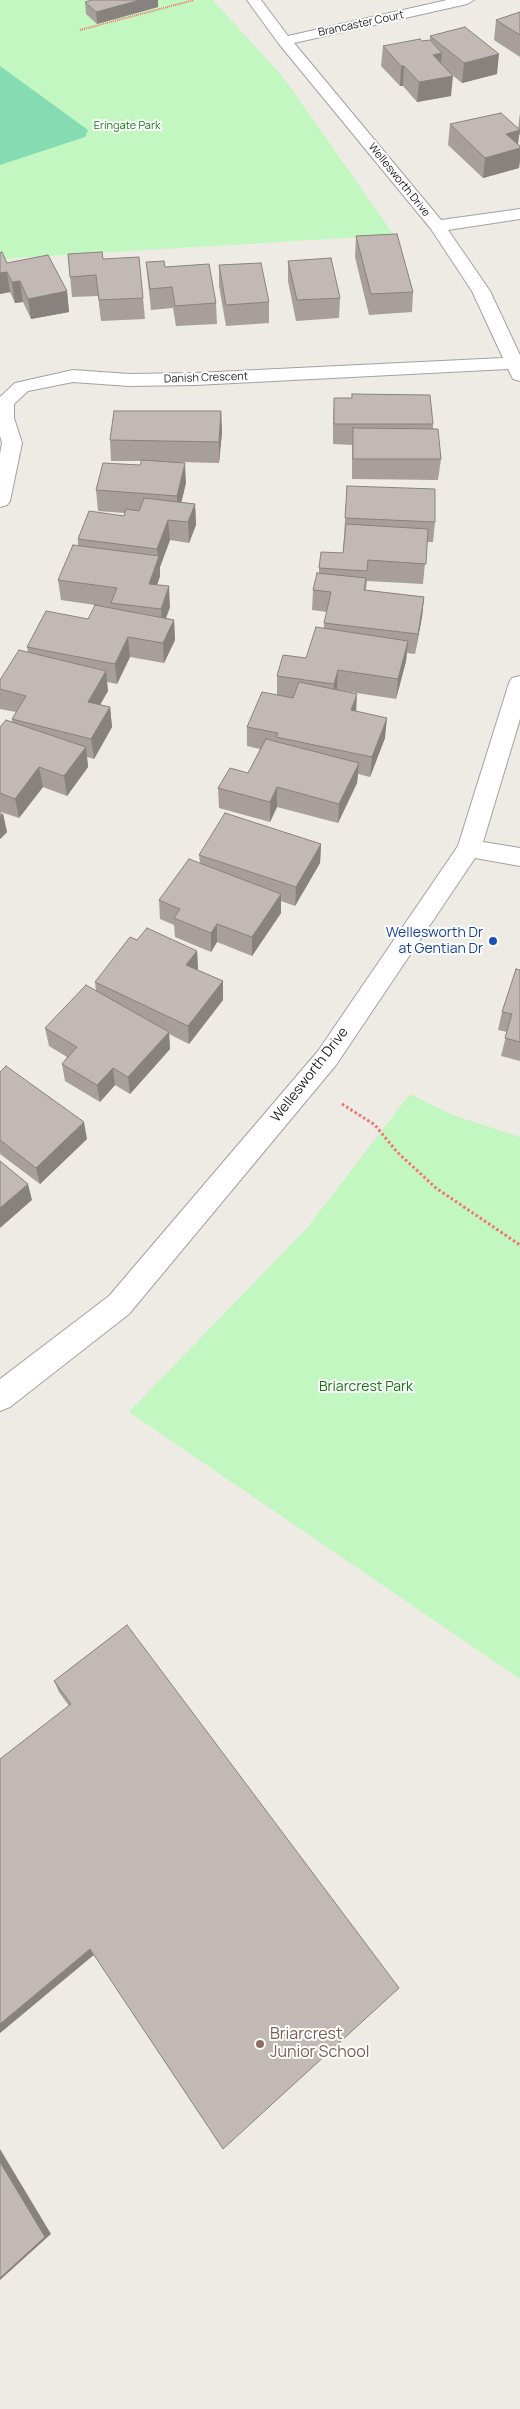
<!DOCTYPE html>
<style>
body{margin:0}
canvas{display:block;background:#eeeae4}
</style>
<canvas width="520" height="2409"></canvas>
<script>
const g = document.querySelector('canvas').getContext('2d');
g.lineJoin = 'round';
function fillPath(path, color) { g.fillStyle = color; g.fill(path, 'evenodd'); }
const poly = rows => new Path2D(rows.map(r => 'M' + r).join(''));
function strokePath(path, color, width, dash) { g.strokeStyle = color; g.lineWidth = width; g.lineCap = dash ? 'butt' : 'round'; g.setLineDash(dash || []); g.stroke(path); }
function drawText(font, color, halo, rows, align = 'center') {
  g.font = font + ' Manrope,sans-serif'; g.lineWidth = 4; g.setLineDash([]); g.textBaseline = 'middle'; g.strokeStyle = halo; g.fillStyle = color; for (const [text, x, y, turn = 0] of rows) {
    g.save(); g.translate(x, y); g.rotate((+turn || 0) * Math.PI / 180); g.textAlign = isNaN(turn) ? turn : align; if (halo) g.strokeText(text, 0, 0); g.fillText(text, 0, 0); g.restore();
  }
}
const park = poly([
 [0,0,213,0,283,77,394,235,0,259],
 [410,1094,453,1115,520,1137,520,1679,129,1412,306,1229]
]);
const pitch = poly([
 [0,66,88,130,85,137,0,165]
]);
const pathFar1 = poly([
 [80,30,194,0]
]);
const path = poly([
 [342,1104,375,1125,397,1152,436,1188,520,1245]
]);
const street = poly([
 [247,0,261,0,288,36,447,0,474,0,467,4,294,43,441,220,520,209,520,219,448,230,490,291,520,355,520,381,513,379,508,369,195,385,129,386,73,382,28,391,14,404,14,418,22,443,10,501,7,505,0,507,0,454,2,443,0,436,0,397,15,383,73,370,129,374,195,373,503,358,472,291,431,229,279,44,247,0],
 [520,676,520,719,483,842,520,848,520,866,475,858,336,1065,129,1314,10,1407,0,1411,0,1379,109,1296,318,1051,458,846,509,683,512,678,520,676]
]);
const wall = poly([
 [85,2,158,7,97,24,86,14],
 [520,12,520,57,494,40,496,20],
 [430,36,497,74,462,83,451,74,451,96,417,102,403,86,400,86,381,66,383,46,430,40],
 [520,113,520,135,519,134,518,145,520,146,520,160,519,168,483,178,448,145,450,124,518,129],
 [356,236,413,292,412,312,369,315,355,257],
 [0,253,7,263,67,291,69,312,31,319,23,302,15,303,10,292,0,294],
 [68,254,103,259,143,298,145,319,101,321,98,296,72,297],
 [288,261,340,298,339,318,296,321,288,281],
 [146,262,165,267,216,303,217,324,176,326,173,308,151,310,148,282],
 [219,265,269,302,269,323,226,326,219,286],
 [334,398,433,424,433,429,441,459,438,480,352,479,352,445,333,444,333,418],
 [221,411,222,432,219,463,180,462,186,483,181,502,195,504,196,525,189,543,170,540,160,567,160,576,157,585,170,607,166,618,174,620,175,640,164,663,130,657,117,684,107,682,108,691,100,705,110,707,112,727,94,759,87,757,88,767,67,796,43,787,19,818,1,812,7,832,0,839,0,727,12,722,12,719,16,712,0,709,0,680,28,652,27,647,88,619,95,605,61,600,58,580,78,546,78,539,124,516,124,513,98,511,96,490,140,465,141,461,111,461,110,440],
 [347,486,435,522,433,542,427,542,423,584,367,581,366,590,424,597,422,617,415,654,407,653,406,661,396,699,337,690,356,711,385,738,370,777,358,774,357,783,338,823,277,807,270,822,219,808,218,788,248,773,260,749,247,746,247,727,277,695,277,676,306,658,324,628,324,623,327,612,312,610,313,590,319,573,319,568,343,553,344,537],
 [321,844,320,863,295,906,281,901,281,913,252,956,217,942,211,952,175,937,174,925,160,919,159,900,200,863,199,855],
 [137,940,197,951,198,970,223,981,223,1000,189,1044,169,1034,170,1049,130,1094,115,1085,100,1102,65,1081,62,1064,67,1057,49,1046,45,1028,96,991,95,982],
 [520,970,520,1061,501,1056,507,1032,498,1030,502,1012],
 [0,1072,87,1139,40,1184,0,1154],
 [127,1625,94,1954,0,2033,69,1706,59,1692,54,1681]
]);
const shadedWall = poly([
 [140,0,158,0,158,7,97,24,96,12],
 [442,53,440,73,433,55],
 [499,54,497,74,462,83,464,63],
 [401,66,404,66,403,86,400,86],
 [453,76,451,96,417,102,419,82],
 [520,130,517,149,520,148,520,160,519,168,483,178,485,158,506,134],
 [7,272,10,292,0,294,0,273],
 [20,281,23,302,15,303,12,282],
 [67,291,69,312,31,319,28,299],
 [221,411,222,432,219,463,219,442],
 [185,463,186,483,178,516,177,496],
 [195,504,196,525,189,543,188,522],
 [168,520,170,540,160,567,160,576,151,604,149,584,158,559,157,549],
 [169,586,170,607,162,629,161,609],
 [424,597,422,617,415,654,418,634],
 [174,620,175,640,164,663,163,643],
 [128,637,130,657,117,684,115,664],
 [408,641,406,661,396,699,398,679],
 [338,670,337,690,333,704,334,684],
 [106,671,108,691,90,722,88,702],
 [357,694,356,714,351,710],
 [110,707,112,727,94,759,91,739],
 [387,718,385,738,370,777,372,757],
 [86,747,88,767,67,796,64,776],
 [359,763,357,783,338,823,339,804],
 [39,767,43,787,19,818,15,799],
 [277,787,277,807,270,822,270,802],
 [3,813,7,832,0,839,0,816],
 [321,844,320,863,295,906,296,887],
 [281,894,281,913,252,956,252,937],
 [217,924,217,942,211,952,211,933],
 [197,951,198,969,188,983,186,965],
 [223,981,223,1000,189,1044,188,1026],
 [169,1032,170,1049,130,1094,128,1077],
 [113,1068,115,1085,100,1102,97,1085],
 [84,1122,87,1139,40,1184,36,1168],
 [28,1184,32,1200,0,1228,0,1208],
 [90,1949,95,1954,0,2033,0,2024],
 [0,2149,51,2234,0,2280]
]);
const building = poly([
 [92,0,140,0,96,12,85,2,92,0],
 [520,12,520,35,496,20,520,12],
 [465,27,499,54,464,63,430,36,465,27],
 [420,39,422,41,430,40,442,53,433,55,453,76,419,82,404,66,401,66,383,46,420,39],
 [501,113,520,130,506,134,520,146,520,148,485,158,450,124,501,113],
 [397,234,413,292,371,294,356,236,397,234],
 [2,252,7,263,48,255,67,291,28,299,20,281,12,282,7,272,0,273,0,253,2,252],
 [102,252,103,259,139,257,143,298,99,300,96,275,70,277,68,254,102,252],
 [331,258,340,298,297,300,288,261,331,258],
 [164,261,165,267,209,264,216,303,175,306,172,287,150,289,146,262,164,261],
 [261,263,269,302,226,305,219,265,261,263],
 [352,394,430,395,433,424,334,424,334,398,352,398,352,394],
 [114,411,221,411,219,442,110,440,114,411],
 [353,428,438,429,441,459,353,459,353,428],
 [142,460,185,463,177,496,96,490,103,463,140,465,142,460],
 [347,486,435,489,435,522,345,518,347,486],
 [144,498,195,504,188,522,168,520,157,549,78,539,89,511,124,516,126,509,139,511,144,498],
 [346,524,428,529,426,564,368,560,367,571,319,568,321,552,343,553,346,524],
 [73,545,159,556,149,584,169,586,161,609,111,603,117,588,58,580,73,545],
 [317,573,366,578,364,590,424,597,418,634,324,623,331,592,313,590,317,573],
 [95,605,174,620,163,643,128,637,115,664,27,647,46,611,88,619,95,605],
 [316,627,408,641,398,679,338,670,334,684,277,676,283,655,306,658,316,627],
 [19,650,106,671,88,702,110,707,91,739,12,719,26,696,0,689,0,680,19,650],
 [299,682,357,694,351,710,387,718,372,757,276,737,278,733,247,727,262,692,293,698,299,682],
 [6,720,86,747,64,776,39,767,15,799,0,793,0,727,6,720],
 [266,739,359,763,339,804,277,787,270,802,218,788,230,768,248,773,266,739],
 [225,813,321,844,296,887,199,855,225,813],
 [189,859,281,894,252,937,217,924,211,933,174,918,180,909,159,900,189,859],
 [147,928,197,951,186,965,223,981,188,1026,95,982,130,937,137,940,147,928],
 [516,969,520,970,520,1042,505,1038,512,1014,502,1012,516,969],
 [86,985,169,1032,128,1077,113,1068,97,1085,62,1064,77,1047,45,1028,86,985],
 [6,1066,84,1122,36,1168,0,1140,0,1072,6,1066],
 [0,1161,28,1184,0,1208,0,1161],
 [127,1625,399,1988,223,2149,90,1949,0,2024,0,1759,71,1704,54,1681,127,1625],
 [0,2162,45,2237,0,2278,0,2162]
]);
const markers = [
 [493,941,5,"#1a4fb4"],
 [260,2044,5,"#8d6e63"]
];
const farStreetnames = [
 ["Brancaster Court",361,24,-12],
 ["Wellesworth Drive",399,180,51],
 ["Danish Crescent",206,378,-2]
];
const farParknames = [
 ["Eringate Park",127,126]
];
const transitNames = [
 ["Wellesworth Dr",483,933],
 ["at Gentian Dr",483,949]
];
const streetNames = [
 ["Wellesworth Drive",310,1075,-52]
];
const parkNames = [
 ["Briarcrest Park",366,1387]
];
const nearEducationnames = [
 ["Briarcrest",270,2035],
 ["Junior School",270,2053]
];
fillPath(park, '#c3f7c2');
fillPath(pitch, '#85dbb2');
strokePath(street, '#a2a2a2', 2);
strokePath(pathFar1, '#f4726f', 2, [1, 1]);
strokePath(path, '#f4726f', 3, [2.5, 2.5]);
fillPath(street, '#fff');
fillPath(wall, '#a89f9b');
fillPath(shadedWall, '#88827e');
fillPath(building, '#c3b9b4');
strokePath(building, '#88827e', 1);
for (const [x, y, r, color] of markers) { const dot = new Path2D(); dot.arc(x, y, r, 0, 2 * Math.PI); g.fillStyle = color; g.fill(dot); strokePath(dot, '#fff', 2); }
drawText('11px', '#1e1e1e', '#fff', farStreetnames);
drawText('11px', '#107810', '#fff', farParknames);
drawText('14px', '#164399', '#fff', transitNames, 'right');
drawText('14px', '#1e1e1e', '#fff', streetNames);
drawText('14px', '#107810', '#fff', parkNames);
drawText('16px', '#785e54', '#fff', nearEducationnames, 'left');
</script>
